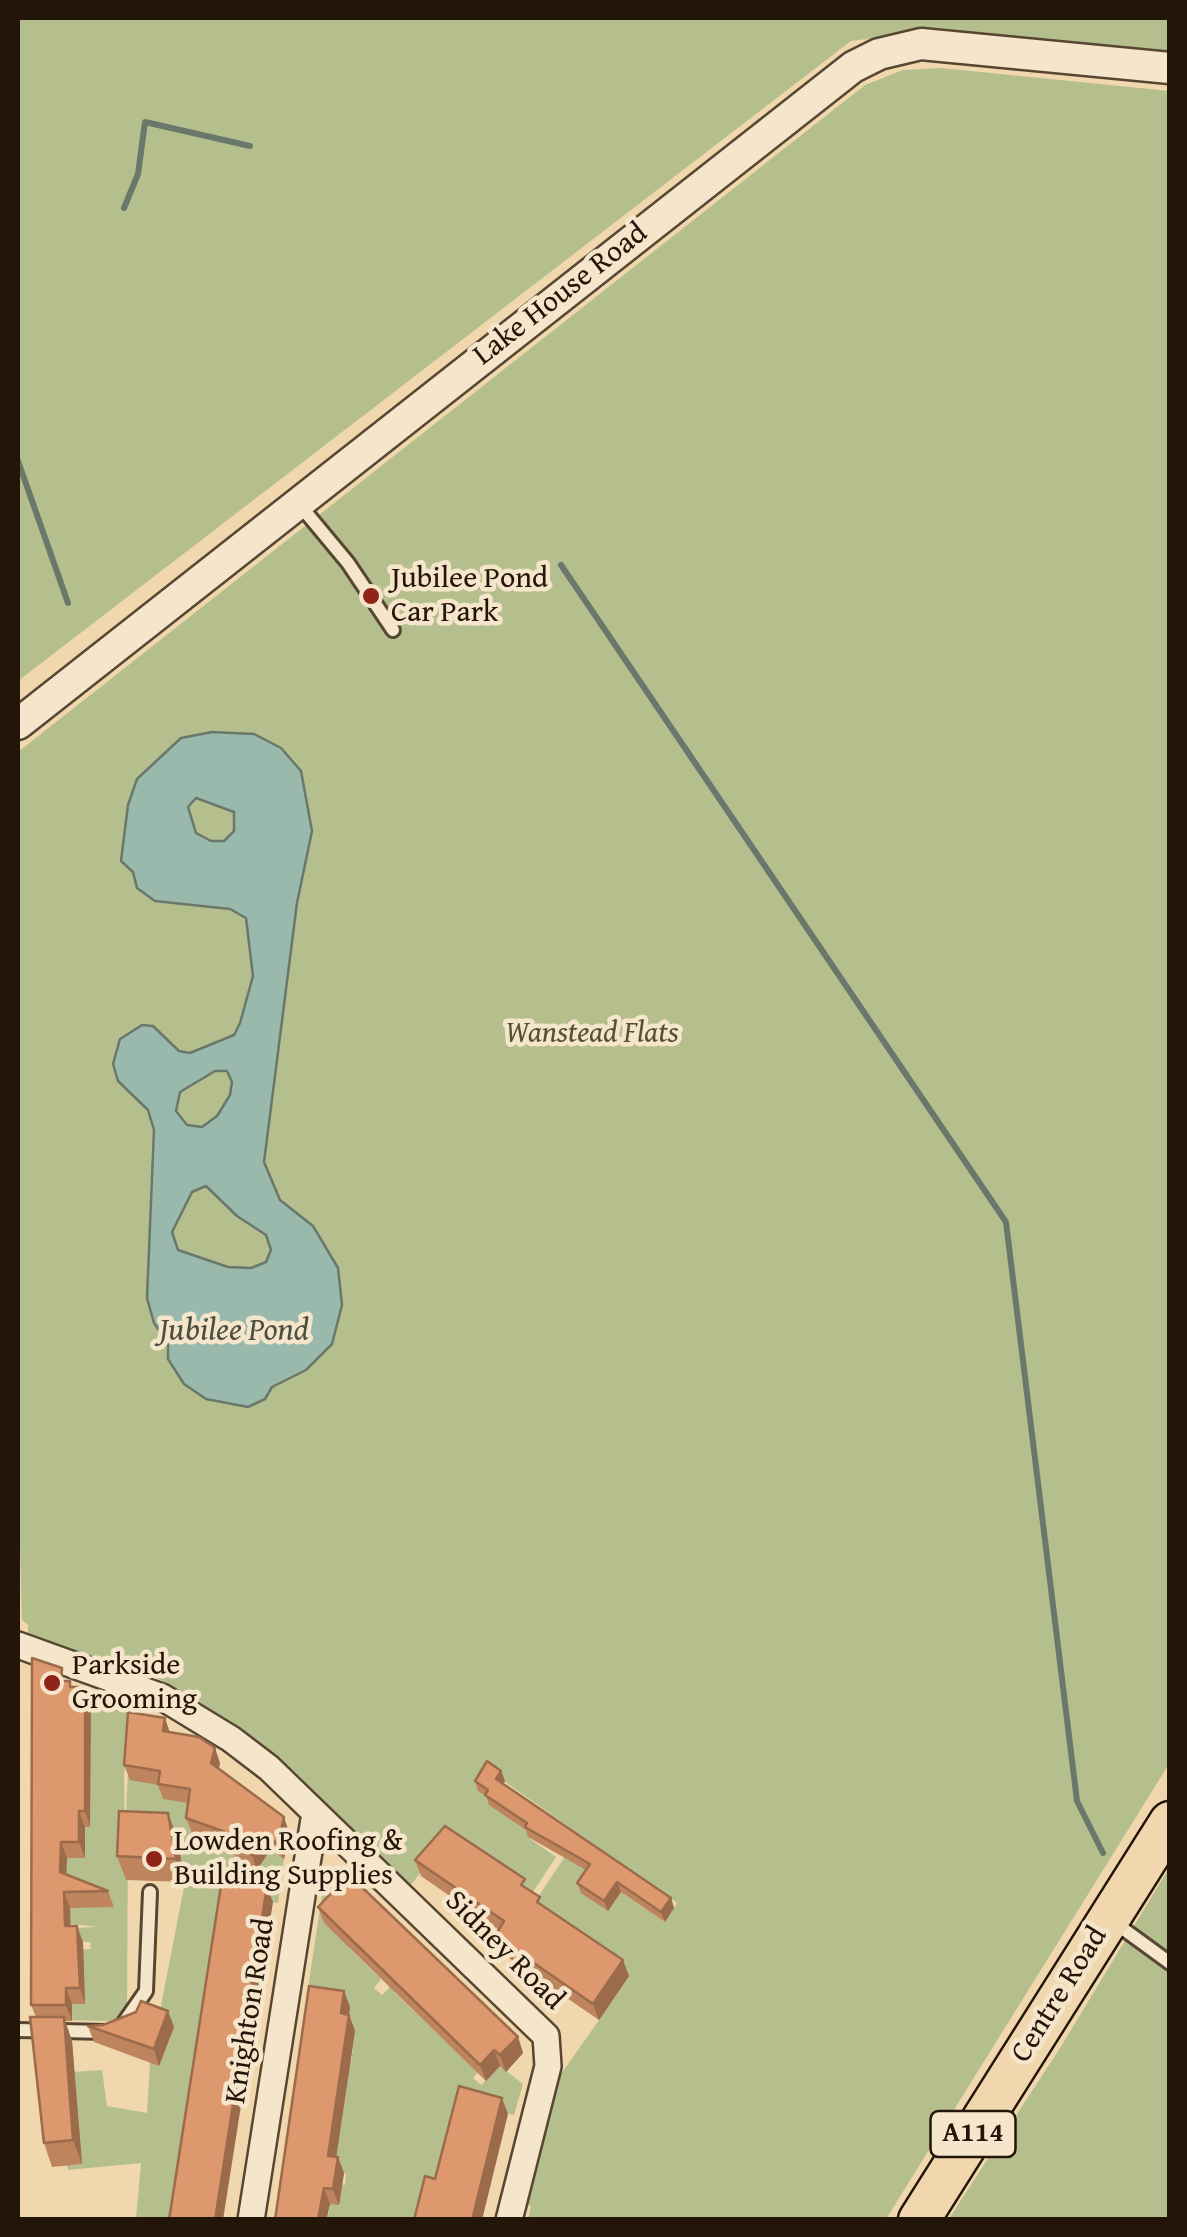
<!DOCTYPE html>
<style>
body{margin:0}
#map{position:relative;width:1187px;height:2237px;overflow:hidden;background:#f0d7ae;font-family:"Gentium Book Plus",serif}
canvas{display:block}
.frame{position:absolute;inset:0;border:20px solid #231508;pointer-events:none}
</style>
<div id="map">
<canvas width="1187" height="2237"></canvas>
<div class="frame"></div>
</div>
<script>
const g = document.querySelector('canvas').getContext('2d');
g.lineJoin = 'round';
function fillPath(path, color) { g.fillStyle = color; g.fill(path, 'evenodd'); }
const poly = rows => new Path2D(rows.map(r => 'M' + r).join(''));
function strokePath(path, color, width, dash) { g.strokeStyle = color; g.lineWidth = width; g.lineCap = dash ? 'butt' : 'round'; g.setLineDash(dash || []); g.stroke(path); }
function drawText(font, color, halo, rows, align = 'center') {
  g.font = font + ' "Gentium Book Plus",serif'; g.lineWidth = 9; g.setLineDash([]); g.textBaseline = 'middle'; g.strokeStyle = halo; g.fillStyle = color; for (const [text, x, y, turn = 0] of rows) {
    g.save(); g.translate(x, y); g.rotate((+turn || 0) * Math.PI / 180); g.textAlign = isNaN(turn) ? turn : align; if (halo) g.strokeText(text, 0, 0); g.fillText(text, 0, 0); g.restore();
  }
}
const green = poly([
 [18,18,1169,18,1169,56,946,29,851,41,18,681],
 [941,68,1169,91,1169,1764,886,2219,528,2219,531,2206,524,2204,557,2080,599,2020,516,1930,566,1855,594,1874,608,1911,621,1892,665,1922,677,1903,491,1772,492,1801,531,1833,529,1838,556,1857,531,1895,436,1854,409,1887,232,1723,161,1680,28,1635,28,1625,22,1620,18,1471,18,752,865,85,903,70],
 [68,1684,134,1707,124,1775,125,1834,129,1752,162,1760,190,1803,284,1859,278,1903,229,1895,177,2219,136,2219,141,2163,68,2170,67,2165,81,2164,73,2072,102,2070,107,2106,147,2113,150,2062,160,2065,158,2021,185,1882,177,1838,128,1835,127,2010,122,2018,109,2021,60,2020,62,1950,91,1949,90,1942,71,1942,70,1928,98,1927,62,1923,67,1905,84,1907,66,1879,61,1826,90,1827,91,1703],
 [1169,1868,1169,2219,948,2220,1060,2048],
 [323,1889,362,1933,349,1948,381,1979,374,1988,382,1995,404,1973,407,1977,394,1992,478,2072,473,2078,481,2085,500,2066,523,2084,514,2115,465,2102,426,2219,308,2220,309,2212,328,2214,330,2204,313,2180,345,2185,346,2174,334,2172,332,2059,351,2062,355,2031,330,1992,308,1988]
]);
const water = poly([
 [212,732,254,734,281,748,301,771,312,831,297,903,264,1162,280,1200,313,1226,338,1268,342,1305,332,1344,306,1370,272,1387,265,1399,248,1407,206,1399,184,1384,168,1359,168,1343,154,1323,147,1298,154,1130,148,1110,118,1081,113,1064,120,1039,142,1025,153,1026,179,1051,190,1053,234,1035,240,1023,253,976,246,918,230,909,155,901,137,888,133,872,121,861,128,805,137,779,181,738,212,732],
 [196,798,234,812,234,831,224,841,211,841,196,833,188,807,196,798],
 [215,1071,227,1071,232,1082,230,1095,217,1116,202,1127,187,1125,176,1111,180,1092,215,1071],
 [206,1186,237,1216,266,1235,271,1250,266,1262,251,1268,228,1267,178,1250,172,1232,192,1192,206,1186]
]);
const stream = poly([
 [124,208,138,174,145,122,250,146],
 [18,461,68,603],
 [561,565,1006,1222,1077,1801,1103,1853]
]);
const service = poly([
 [299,504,348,563,393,630],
 [1111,1920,1170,1963],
 [123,2024,146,1991,150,1892],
 [18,2030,105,2032]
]);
const minor = poly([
 [18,1645,162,1697,231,1739,269,1768,546,2036,548,2066,509,2220],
 [251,2220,315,1813]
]);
const tertiary = poly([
 [18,724,853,67,879,54,921,44,1170,68]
]);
const primary = poly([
 [919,2220,1170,1822]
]);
const wall = poly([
 [67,1681,72,1687,85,1687,91,1703,90,1827,85,1827,85,1858,67,1858,66,1874,108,1891,114,1907,70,1908,70,1926,83,1942,85,2004,72,2004,72,2021,65,2021,72,2041,82,2164,52,2167,44,2143,36,2017,31,2005],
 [170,1732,220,1763,219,1769,289,1832,284,1859,270,1850,257,1870,228,1851,226,1846,192,1833,186,1818,188,1803,163,1799,158,1785,130,1780,124,1765],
 [475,1781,505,1781,503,1784,671,1898,674,1908,665,1922,621,1892,608,1911,581,1893,577,1883,586,1870,528,1837,526,1830,489,1805,486,1796,478,1791],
 [177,1837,185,1882,126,1880,117,1856],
 [415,1860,529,1890,543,1906,629,1976,599,2020,500,1952,495,1936,499,1930,421,1876],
 [328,1883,518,2037,523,2053,506,2072,500,2066,486,2081,324,1923,318,1907,332,1893],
 [344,1991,350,2007,349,2014,355,2031,336,2157,338,2157,344,2173,339,2205,330,2204,326,2220,275,2220],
 [103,2025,174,2027,159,2066,94,2042,88,2026]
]);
const shadedWall = poly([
 [85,1687,91,1703,90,1827,85,1811],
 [165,1718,170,1733,163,1731],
 [215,1748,220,1763,216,1778,211,1763],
 [501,1771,505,1781,499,1790,496,1779],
 [79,1811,85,1827,85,1858,79,1842],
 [168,1813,177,1837,185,1882,176,1859],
 [284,1817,289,1832,284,1859,278,1844],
 [265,1835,270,1850,257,1870,252,1855],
 [61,1842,67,1858,66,1888,60,1872],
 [617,1882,621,1892,608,1911,604,1901],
 [267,1886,273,1902,223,2220,215,2220],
 [64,1892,70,1908,71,1942,65,1926],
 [671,1898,674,1908,665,1922,661,1912],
 [77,1926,83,1942,85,2004,80,1988],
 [623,1960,629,1976,599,2020,593,2004],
 [66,1988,72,2004,72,2021,66,2005],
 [344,1991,350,2007,347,2029,341,2013],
 [168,2011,174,2027,159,2066,154,2049],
 [349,2015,355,2031,334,2172,328,2156],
 [64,2017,72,2041,82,2164,73,2140],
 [518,2037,523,2053,506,2072,500,2055],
 [494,2050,500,2066,486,2081,480,2065],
 [502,2098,508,2114,482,2220,472,2220],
 [338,2157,344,2173,339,2205,333,2189],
 [324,2188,330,2204,326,2220,318,2220]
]);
const building = poly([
 [32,1658,62,1668,61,1681,70,1681,70,1687,85,1687,85,1811,79,1811,79,1842,61,1842,60,1872,108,1891,64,1892,65,1926,77,1926,80,1988,66,1988,66,2005,31,2005,32,1658],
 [128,1712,165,1718,163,1731,199,1737,215,1748,211,1763,284,1817,278,1844,265,1835,252,1855,222,1836,225,1832,186,1818,190,1789,158,1784,160,1771,124,1765,128,1712],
 [487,1761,501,1771,496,1779,671,1898,661,1912,617,1882,604,1901,577,1883,590,1864,525,1827,527,1823,485,1795,488,1790,475,1781,487,1761],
 [119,1811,168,1813,176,1859,117,1856,119,1811],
 [445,1826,525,1879,521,1885,540,1897,537,1902,623,1960,593,2004,495,1936,504,1921,415,1860,445,1826],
 [342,1868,518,2037,500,2055,494,2050,480,2065,318,1907,335,1889,328,1883,342,1868],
 [222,1879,267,1886,215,2220,169,2220,222,1879],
 [309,1986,344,1991,341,2013,349,2015,328,2156,338,2157,333,2189,324,2188,318,2220,275,2220,309,1986],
 [141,2001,168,2011,154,2049,88,2026,103,2025,136,2012,141,2001],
 [30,2017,64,2017,73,2140,44,2143,30,2017],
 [459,2086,502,2098,472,2220,414,2220,425,2176,435,2179,459,2086]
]);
const markers = [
 [371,596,10,"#8f2418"],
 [52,1683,10,"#8f2418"],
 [154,1859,10,"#8f2418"]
];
const shields = [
 [973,2134,85]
];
const shieldNames = [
 ["A114",973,2134]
];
const streetNames = [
 ["Lake House Road",561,295,-38],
 ["Sidney Road",504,1951,45],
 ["Centre Road",1060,1995,-58],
 ["Knighton Road",251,2011,-81]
];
const poiNames = [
 ["Jubilee Pond",391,579],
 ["Car Park",391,613],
 ["Parkside",72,1666],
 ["Grooming",72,1700],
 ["Lowden Roofing &",174,1842],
 ["Building Supplies",174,1876]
];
const parkNames = [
 ["Wanstead Flats",592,1034]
];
const waterNames = [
 ["Jubilee Pond",234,1332]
];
fillPath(green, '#b5bf8e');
fillPath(water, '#9ab9ad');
strokePath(water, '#6a776b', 2.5);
strokePath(stream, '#6a776b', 6);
strokePath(service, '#564632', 18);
strokePath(minor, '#564632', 30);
strokePath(tertiary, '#564632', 35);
strokePath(primary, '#231508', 45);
strokePath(service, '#f5e5ca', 12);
strokePath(minor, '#f5e5ca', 25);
strokePath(tertiary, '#f5e5ca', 30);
strokePath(primary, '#f0d7ae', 40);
fillPath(wall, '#be845e');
fillPath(shadedWall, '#9b6b4c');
fillPath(building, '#dd996d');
strokePath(building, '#9b6b4c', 2.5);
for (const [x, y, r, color] of markers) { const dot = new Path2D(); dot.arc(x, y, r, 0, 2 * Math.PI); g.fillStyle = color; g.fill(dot); strokePath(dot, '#f5e5ca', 4); }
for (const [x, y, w] of shields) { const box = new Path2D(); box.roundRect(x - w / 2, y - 23, w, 46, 8); g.fillStyle = '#f5e5ca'; g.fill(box); strokePath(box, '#231508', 2.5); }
drawText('bold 28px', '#231508', null, shieldNames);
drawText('30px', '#231508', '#f5e5ca', streetNames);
drawText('30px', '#231508', '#f5e5ca', poiNames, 'left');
drawText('italic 30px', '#565037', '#f5e5ca', parkNames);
drawText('italic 32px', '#4d4e42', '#f5e5ca', waterNames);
</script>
